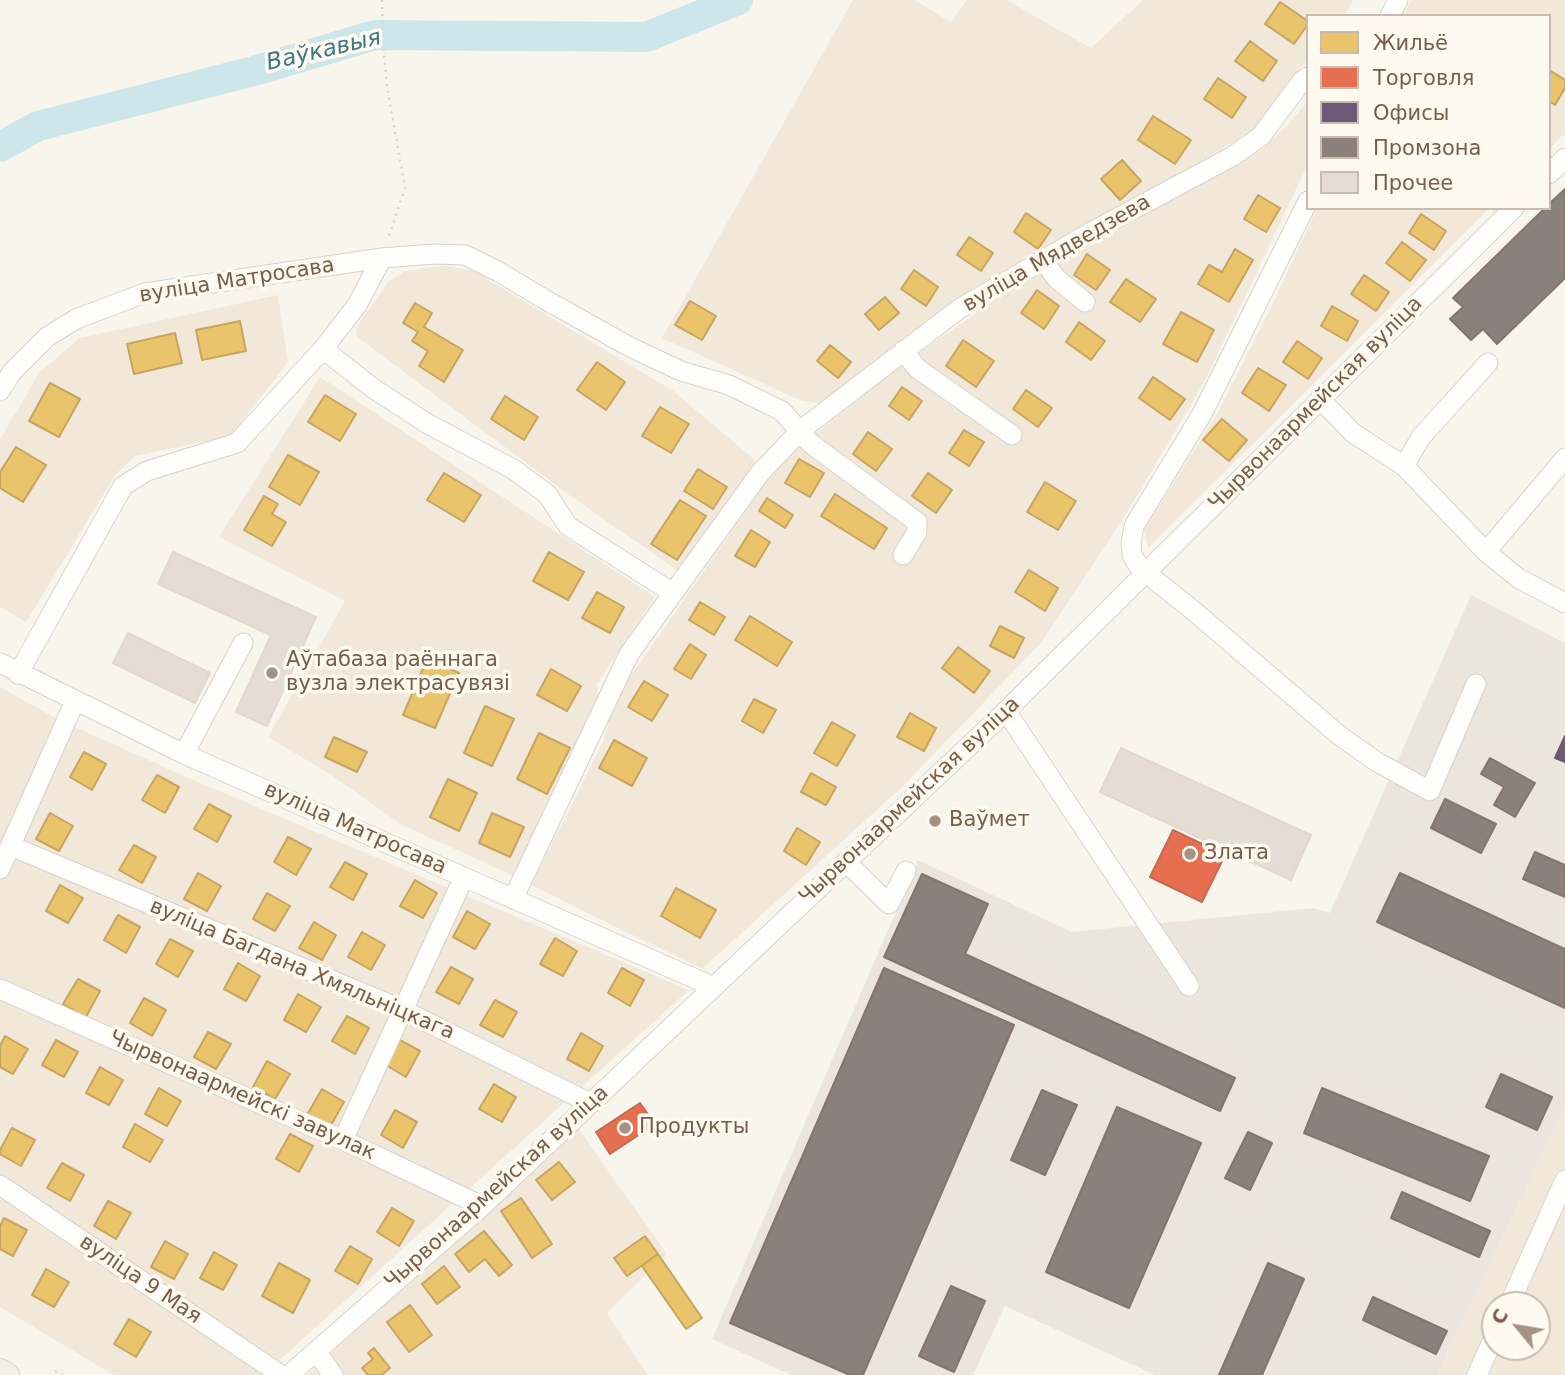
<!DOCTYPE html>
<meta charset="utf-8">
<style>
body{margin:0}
#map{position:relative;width:1565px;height:1375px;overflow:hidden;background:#f8f5ed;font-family:"DejaVu Sans",sans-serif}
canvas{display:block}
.legend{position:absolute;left:1306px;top:14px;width:245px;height:196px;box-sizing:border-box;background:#fffaef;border:2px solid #c9bbad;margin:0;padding:9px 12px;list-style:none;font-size:21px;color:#795d4a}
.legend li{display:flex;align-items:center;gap:14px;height:35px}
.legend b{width:35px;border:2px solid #c9bbad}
.north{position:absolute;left:1481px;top:1291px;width:70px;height:70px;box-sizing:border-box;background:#fffaef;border:2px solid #c9bbad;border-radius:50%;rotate:300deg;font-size:19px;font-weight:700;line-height:28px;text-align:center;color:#795d4a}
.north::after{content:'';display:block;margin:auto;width:24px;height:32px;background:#a59283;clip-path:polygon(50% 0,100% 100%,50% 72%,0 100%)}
</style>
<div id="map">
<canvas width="1565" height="1375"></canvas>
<ul class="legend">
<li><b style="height:19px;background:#e9c46a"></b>Жильё</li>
<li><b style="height:19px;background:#e76f51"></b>Торговля</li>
<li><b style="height:19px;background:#6d597a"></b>Офисы</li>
<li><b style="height:19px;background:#8a817c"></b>Промзона</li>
<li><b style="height:19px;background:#e5ddd4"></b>Прочее</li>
</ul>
<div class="north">С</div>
</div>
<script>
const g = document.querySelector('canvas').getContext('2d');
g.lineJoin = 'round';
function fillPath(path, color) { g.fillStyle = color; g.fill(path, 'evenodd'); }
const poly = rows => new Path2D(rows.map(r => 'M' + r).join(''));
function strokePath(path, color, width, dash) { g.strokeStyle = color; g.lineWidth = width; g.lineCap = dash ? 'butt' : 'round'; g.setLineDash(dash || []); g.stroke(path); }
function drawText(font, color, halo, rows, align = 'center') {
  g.font = font + ' "DejaVu Sans",sans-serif'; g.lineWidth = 7; g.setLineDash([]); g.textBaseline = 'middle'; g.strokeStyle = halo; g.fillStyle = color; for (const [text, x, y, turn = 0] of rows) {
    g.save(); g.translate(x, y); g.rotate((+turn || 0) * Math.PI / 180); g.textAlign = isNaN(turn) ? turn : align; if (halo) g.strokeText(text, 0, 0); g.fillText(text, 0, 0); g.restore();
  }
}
const residential = poly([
 [853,0,914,0,951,22,967,0,1006,0,1091,48,1143,0,1353,0,1344,16,1308,16,1308,59,1252,132,1013,267,824,404,802,401,662,338],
 [1411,0,1565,0,1565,133,1549,149,1549,16,1403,16],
 [1308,101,1308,164,1206,379,1126,514,1041,643,902,787,702,969,531,885,603,742,616,697,763,486,793,452,890,373,1004,294,1143,216,1237,165,1264,147,1287,126],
 [1317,208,1490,208,1148,548,1144,530,1218,412,1273,303],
 [443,266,472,270,672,390,756,461,677,570,569,495,356,336,357,326,389,281,405,271],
 [278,295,288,362,231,436,135,456,116,474,26,622,0,607,0,439,40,372,80,338],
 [320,377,655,597,597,684,599,699,514,876,402,825,333,776,268,737,345,601,219,537],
 [0,687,59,720,191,779,689,990,263,1375,114,1375,0,1307],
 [1565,1106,1565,1375,1437,1375],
 [1495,1305,1537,1305,1537,1347,1495,1347],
 [578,1128,667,1254,607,1313,648,1375,307,1375]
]);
const industrial = poly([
 [1471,595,1565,643,1565,1106,1437,1375,1155,1375,1005,1306,973,1375,791,1375,712,1339,918,860,1072,932,1313,908,1330,913]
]);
const homes = poly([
 [1280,2,1308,21,1308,24,1294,44,1265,24,1280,2],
 [1250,41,1277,61,1263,81,1235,61,1250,41],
 [1551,71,1565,80,1565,88,1555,105,1549,101,1549,74,1551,71],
 [1218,78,1246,97,1232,118,1204,99,1218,78],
 [1153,116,1191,140,1175,164,1138,140,1153,116],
 [1122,160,1141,181,1120,200,1101,179,1122,160],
 [1258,195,1280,208,1266,232,1244,219,1258,195],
 [1026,213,1051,230,1038,249,1014,232,1026,213],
 [1421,214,1446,231,1434,250,1409,233,1421,214],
 [969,237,993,253,981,271,957,255,969,237],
 [1402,242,1426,260,1410,281,1386,263,1402,242],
 [1235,249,1253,260,1229,302,1198,284,1209,265,1222,272,1235,249],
 [1087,254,1110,270,1096,290,1074,275,1087,254],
 [914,270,938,287,926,306,901,289,914,270],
 [1364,275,1389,292,1376,311,1351,294,1364,275],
 [1126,279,1156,299,1140,322,1110,302,1126,279],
 [1037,290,1059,306,1044,329,1021,313,1037,290],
 [885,297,899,313,879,330,865,314,885,297],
 [690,301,716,316,702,340,675,325,690,301],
 [415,303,432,313,424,327,463,350,444,382,419,366,428,351,412,341,418,332,403,323,415,303],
 [1332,306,1358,321,1347,341,1321,326,1332,306],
 [1181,312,1214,330,1197,362,1163,344,1181,312],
 [240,321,246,351,202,360,196,330,240,321],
 [1079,322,1105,341,1091,360,1066,342,1079,322],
 [175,333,182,363,134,374,127,344,175,333],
 [963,340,994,361,976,387,946,366,963,340],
 [1297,341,1322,358,1308,379,1283,362,1297,341],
 [830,345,851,362,838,378,817,361,830,345],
 [597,362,625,382,606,410,577,390,597,362],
 [1258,368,1286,385,1269,411,1242,393,1258,368],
 [1153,377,1185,399,1170,420,1139,398,1153,377],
 [50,383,80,399,59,437,29,421,50,383],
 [902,387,922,401,909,420,889,406,902,387],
 [1026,390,1052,408,1038,427,1013,409,1026,390],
 [325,395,356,414,340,441,308,422,325,395],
 [505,396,538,417,524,440,491,419,505,396],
 [660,407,689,424,671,453,642,436,660,407],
 [1222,419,1247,440,1229,461,1203,440,1222,419],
 [964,430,984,442,969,466,949,453,964,430],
 [868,432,892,449,876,471,853,454,868,432],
 [16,447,46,465,23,502,0,488,0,472,16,447],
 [288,455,319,472,300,505,269,487,288,455],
 [799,459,824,473,810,497,785,483,799,459],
 [698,469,727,487,713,509,684,491,698,469],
 [444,473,481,495,464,522,427,500,444,473],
 [928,473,952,490,936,513,912,496,928,473],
 [1045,482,1076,501,1058,530,1027,512,1045,482],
 [835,494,887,528,874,549,821,516,835,494],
 [264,496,278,504,272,514,286,522,272,546,244,530,264,496],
 [767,498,793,515,785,528,759,511,767,498],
 [680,500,706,516,677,560,651,544,680,500],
 [751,530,770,542,755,567,735,556,751,530],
 [549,552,584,572,568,600,533,581,549,552],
 [1029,570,1058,588,1045,611,1015,592,1029,570],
 [597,592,624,607,610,633,582,618,597,592],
 [700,602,725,617,714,635,689,620,700,602],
 [750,616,792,642,777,666,735,640,750,616],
 [1000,626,1024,638,1014,658,990,646,1000,626],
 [690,644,706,655,691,679,674,669,690,644],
 [958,647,990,671,974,693,942,668,958,647],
 [427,659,459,673,435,728,403,715,427,659],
 [551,669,581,686,567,711,537,695,551,669],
 [644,681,668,695,652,721,628,707,644,681],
 [754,699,776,710,763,733,742,721,754,699],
 [485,706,514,719,492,766,464,753,485,706],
 [910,713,936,728,924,751,897,737,910,713],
 [832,722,855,735,837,766,814,753,832,722],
 [539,733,570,748,547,794,517,779,539,733],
 [334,737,367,752,357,772,325,757,334,737],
 [614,740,647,758,632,786,599,768,614,740],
 [84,752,106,764,92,790,70,777,84,752],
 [811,773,836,787,826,805,801,792,811,773],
 [157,775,179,787,165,813,142,800,157,775],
 [448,779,477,793,459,831,430,817,448,779],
 [209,804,231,816,217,842,194,829,209,804],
 [50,813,73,826,59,851,36,839,50,813],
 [492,813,524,827,510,857,479,843,492,813],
 [797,828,820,842,806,865,784,851,797,828],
 [288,837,311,849,296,875,274,862,288,837],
 [134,845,156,857,142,883,119,870,134,845],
 [345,862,367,874,353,900,330,887,345,862],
 [198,873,221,886,207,911,184,899,198,873],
 [415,880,437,893,423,918,400,906,415,880],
 [60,885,83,898,68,923,46,911,60,885],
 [676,888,716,910,700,938,661,916,676,888],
 [267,893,290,906,275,931,253,919,267,893],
 [467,911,490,924,475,949,453,937,467,911],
 [118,915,140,927,126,953,104,940,118,915],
 [314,922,336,935,322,960,299,948,314,922],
 [362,932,385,945,371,970,348,957,362,932],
 [555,938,577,951,563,976,540,964,555,938],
 [170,939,193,951,178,977,156,964,170,939],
 [238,963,260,976,246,1001,224,989,238,963],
 [451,967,473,979,459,1004,436,992,451,967],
 [622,968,644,980,630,1006,608,993,622,968],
 [78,979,100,991,86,1017,63,1004,78,979],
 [298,994,321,1007,306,1032,284,1020,298,994],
 [144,998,166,1010,152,1036,130,1023,144,998],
 [495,1000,517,1012,503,1037,480,1025,495,1000],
 [347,1016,369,1028,355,1054,332,1041,347,1016],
 [208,1032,231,1044,216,1069,194,1057,208,1032],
 [581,1033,603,1046,589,1071,567,1059,581,1033],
 [5,1036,28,1049,13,1074,0,1067,0,1046,5,1036],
 [398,1039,420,1051,406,1077,384,1064,398,1039],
 [56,1040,78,1052,64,1077,42,1065,56,1040],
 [267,1061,290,1074,275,1099,253,1087,267,1061],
 [100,1067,123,1080,109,1105,86,1093,100,1067],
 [494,1084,516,1097,502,1122,479,1109,494,1084],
 [159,1088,181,1101,167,1126,145,1114,159,1088],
 [322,1089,344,1102,330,1127,307,1115,322,1089],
 [395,1110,417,1122,403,1148,381,1135,395,1110],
 [135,1124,163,1140,150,1162,123,1147,135,1124],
 [12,1128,35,1140,21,1166,0,1154,0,1150,12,1128],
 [290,1134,313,1146,299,1172,276,1159,290,1134],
 [559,1162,575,1182,552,1200,536,1180,559,1162],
 [62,1163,84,1175,70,1201,47,1188,62,1163],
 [521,1198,552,1244,532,1258,501,1211,521,1198],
 [108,1201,131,1213,116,1239,94,1226,108,1201],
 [392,1208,414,1221,399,1246,377,1232,392,1208],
 [4,1218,27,1230,13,1256,0,1249,0,1226,4,1218],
 [484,1231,512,1265,499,1276,485,1259,469,1272,455,1254,484,1231],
 [645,1236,658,1254,627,1276,614,1258,645,1236],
 [165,1241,188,1254,174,1279,151,1267,165,1241],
 [350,1246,372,1259,358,1284,335,1271,350,1246],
 [214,1252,237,1265,223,1290,200,1278,214,1252],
 [658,1254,702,1318,686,1329,642,1266,658,1254],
 [279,1263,310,1280,293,1313,262,1296,279,1263],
 [444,1266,460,1287,437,1304,422,1284,444,1266],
 [46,1269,69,1282,54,1307,32,1295,46,1269],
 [410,1305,432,1335,409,1352,387,1322,410,1305],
 [129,1319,151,1332,136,1357,114,1344,129,1319],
 [374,1348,390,1368,382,1375,368,1375,362,1368,373,1359,368,1353,374,1348]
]);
const shops = poly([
 [1173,830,1225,855,1202,902,1150,877,1173,830],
 [640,1103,655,1124,610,1154,596,1132,640,1103]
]);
const offices = poly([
 [1565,736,1565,762,1555,758,1565,736]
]);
const industry = poly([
 [1565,189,1565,278,1497,344,1483,329,1471,340,1450,319,1463,307,1453,298,1545,208,1549,208,1549,204,1565,189],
 [1490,758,1535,783,1515,817,1494,805,1504,787,1481,774,1490,758],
 [1445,799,1496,824,1481,853,1431,828,1445,799],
 [1535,852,1565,865,1565,897,1523,879,1535,852],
 [1400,873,1565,949,1565,1008,1377,922,1400,873],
 [922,874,988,904,965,954,1235,1078,1220,1111,884,957,922,874],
 [884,968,1014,1025,863,1375,850,1375,730,1323,884,968],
 [1501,1074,1552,1097,1537,1130,1486,1107,1501,1074],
 [1322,1088,1489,1156,1470,1201,1304,1133,1322,1088],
 [1042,1090,1077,1105,1045,1175,1011,1160,1042,1090],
 [1117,1107,1201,1143,1129,1308,1046,1272,1117,1107],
 [1248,1132,1272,1143,1250,1190,1225,1178,1248,1132],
 [1402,1192,1490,1231,1479,1257,1391,1218,1402,1192],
 [1268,1263,1304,1279,1262,1375,1219,1375,1268,1263],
 [951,1286,985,1301,954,1372,919,1356,951,1286],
 [1373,1297,1447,1331,1436,1354,1363,1320,1373,1297]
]);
const river = poly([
 [0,147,38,126,254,71,375,35,646,37,738,0]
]);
const building = poly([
 [173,552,316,617,267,726,236,712,271,635,158,584,173,552],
 [128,633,210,673,195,703,113,663,128,633],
 [1121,748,1311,835,1291,880,1100,792,1121,748]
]);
const path = poly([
 [382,0,383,43,387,86,405,188,388,239],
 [55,1371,63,1375]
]);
const minor = poly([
 [1390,16,1398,0],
 [1549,174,1565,158],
 [1308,201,1202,414,1134,526,1131,543,1132,555,1138,565,1146,573,1189,607,1340,736,1377,762,1430,791,1476,684],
 [382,258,357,305,323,349,374,389,428,424,513,469,547,494,568,526,673,593],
 [1043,260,1056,278,1085,302],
 [903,351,918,369,1012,435],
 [0,391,12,372,47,337,76,319,145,293,382,258,434,254,465,255,499,272,544,299,630,347,681,371,729,385,782,411,810,443,917,522,917,532,903,555],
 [1320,399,1353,433,1404,466,1486,552,1518,578,1565,603],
 [1404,466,1421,437,1488,363],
 [1486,552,1565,458],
 [0,663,184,754,714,987],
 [18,674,123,486,147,471,237,443,323,349],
 [1006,711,1189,986],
 [184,754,243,643],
 [11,846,403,1010,590,1103],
 [846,862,889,904,906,871],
 [0,869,75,701],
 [513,899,629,654,760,473,801,430,959,309,1093,231,1233,156,1261,136,1302,81,1308,77],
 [0,989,343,1140,482,1206],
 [343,1140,464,877],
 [0,1185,281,1375],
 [1509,1305,1565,1180],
 [316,1351,333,1375],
 [289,1375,482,1206,1006,711,1514,208],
 [1477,1375,1495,1335]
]);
const major = poly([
 [0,1371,7,1375]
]);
const markers = [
 [272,673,7,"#a59283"],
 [935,821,7,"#a59283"],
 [1190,854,7,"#a59283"],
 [625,1128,7,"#a59283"]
];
const streetNames = [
 ["вуліца Мядведзева",1057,254,-30],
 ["вуліца Матросава",237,281,-9],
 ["Чырвонаармейская вуліца",1316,404,-45],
 ["Чырвонаармейская вуліца",910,801,-43],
 ["вуліца Матросава",355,829,24],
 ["вуліца Багдана Хмяльніцкага",302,970,23],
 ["Чырвонаармейскі завулак",242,1096,24],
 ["Чырвонаармейская вуліца",497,1188,-42],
 ["вуліца 9 Мая",140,1280,34]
];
const poiNames = [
 ["Аўтабаза раённага",286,661],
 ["вузла электрасувязі",286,685],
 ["Ваўмет",949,821],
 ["Злата",1204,854],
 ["Продукты",639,1128]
];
const waterNames = [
 ["Ваўкавыя",324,51,-13]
];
fillPath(residential, '#f2e8da');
fillPath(industrial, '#ebe5dd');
fillPath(homes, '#e9c46a');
strokePath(homes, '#c7a560', 2);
fillPath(shops, '#e76f51');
strokePath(shops, '#c66a4f', 2);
fillPath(offices, '#6d597a');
strokePath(offices, '#715a6c', 2);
fillPath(industry, '#8a817c');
strokePath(industry, '#85766d', 2);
strokePath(river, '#cde6ea', 30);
fillPath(building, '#e5ddd4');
strokePath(building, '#e2d8ce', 2);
strokePath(minor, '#d7d2cb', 21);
strokePath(major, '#dad1ca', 26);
strokePath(path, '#dbd5ce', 2.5, [2, 5]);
strokePath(minor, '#fefefc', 19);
strokePath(major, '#f3efe6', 24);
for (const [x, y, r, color] of markers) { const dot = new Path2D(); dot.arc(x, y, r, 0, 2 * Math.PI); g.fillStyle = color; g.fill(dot); strokePath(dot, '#fffaef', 2.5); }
drawText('21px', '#795d4a', '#fffaef', streetNames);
drawText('21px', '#795d4a', '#fffaef', poiNames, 'left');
drawText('italic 23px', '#3f7787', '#fffaef', waterNames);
</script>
